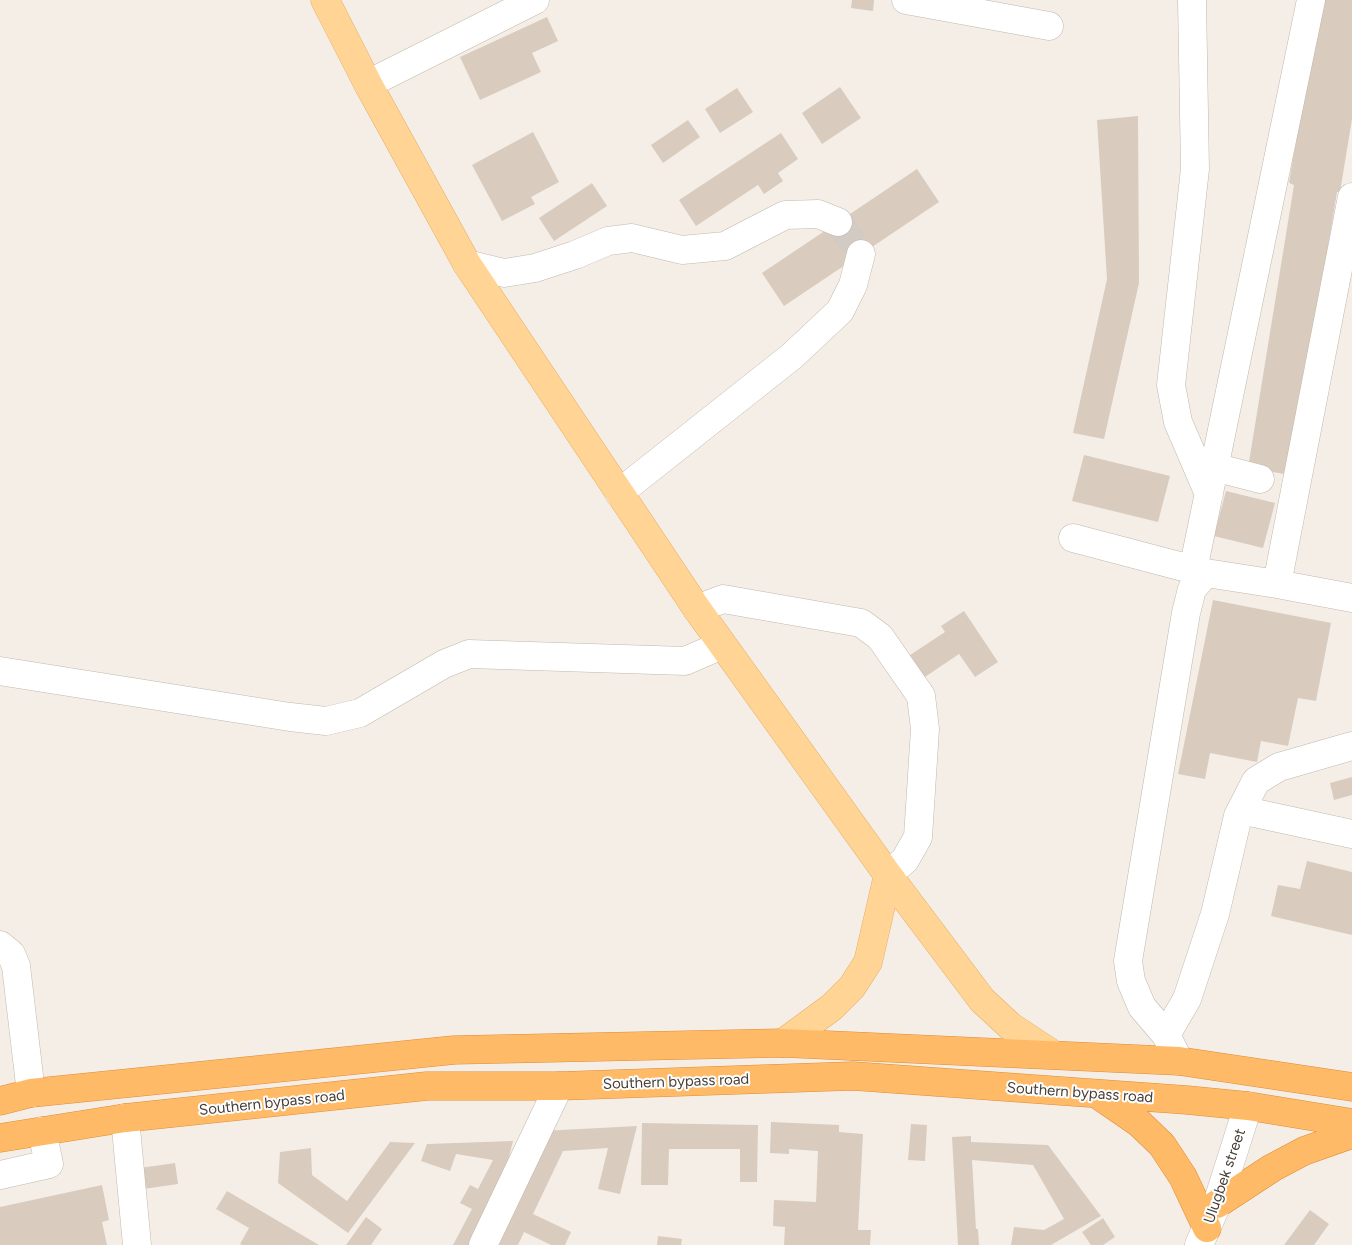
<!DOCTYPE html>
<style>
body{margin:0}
canvas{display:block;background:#f4eee7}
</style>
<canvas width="1352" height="1245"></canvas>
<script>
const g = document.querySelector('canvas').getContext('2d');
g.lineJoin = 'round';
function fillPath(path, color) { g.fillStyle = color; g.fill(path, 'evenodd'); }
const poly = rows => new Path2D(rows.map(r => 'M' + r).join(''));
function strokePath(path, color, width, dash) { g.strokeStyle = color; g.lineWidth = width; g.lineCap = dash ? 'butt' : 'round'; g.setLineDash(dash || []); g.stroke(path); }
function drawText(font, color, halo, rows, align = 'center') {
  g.font = font + ' Figtree,sans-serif'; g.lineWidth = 4; g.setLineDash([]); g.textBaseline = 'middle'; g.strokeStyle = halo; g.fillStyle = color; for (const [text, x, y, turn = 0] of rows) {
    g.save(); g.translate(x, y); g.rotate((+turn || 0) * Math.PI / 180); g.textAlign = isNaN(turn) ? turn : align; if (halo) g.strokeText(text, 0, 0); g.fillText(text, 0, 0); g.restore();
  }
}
const building = poly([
 [852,0,874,0,873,11,851,8],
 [1319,0,1352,0,1352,119,1340,192,1337,192,1291,475,1248,468,1294,185,1289,183],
 [547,17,558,41,532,53,541,72,480,100,460,57],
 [840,87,861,118,822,144,802,113],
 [737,88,753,112,720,133,705,109],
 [1138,116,1139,283,1104,439,1073,433,1107,279,1097,120],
 [688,120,700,137,663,163,651,145],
 [533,132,559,182,531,197,535,204,502,221,472,165],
 [781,133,798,159,778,173,783,181,764,194,758,185,696,226,679,200],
 [917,169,939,202,784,306,762,273],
 [592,183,607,206,554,241,539,218],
 [1084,455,1170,476,1158,522,1072,501],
 [1226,491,1275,503,1263,548,1214,536],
 [1213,600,1331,623,1316,701,1298,698,1288,746,1261,741,1257,762,1210,753,1205,779,1178,774],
 [964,611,998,662,975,677,959,654,922,679,907,657,945,632,941,626],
 [1352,777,1352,795,1334,800,1330,783],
 [1307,861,1352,872,1352,935,1271,916,1278,885,1300,889],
 [771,1122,839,1125,839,1132,863,1134,858,1230,871,1230,870,1245,784,1245,785,1227,773,1226,774,1200,816,1202,818,1151,789,1149,789,1154,770,1153],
 [642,1123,758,1125,757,1182,740,1182,740,1149,669,1149,668,1185,641,1185],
 [911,1124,927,1125,925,1161,908,1160],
 [637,1126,620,1194,598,1189,608,1148,563,1151,533,1214,571,1232,565,1245,551,1245,524,1232,518,1245,489,1245,542,1131],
 [971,1136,971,1142,1048,1145,1101,1216,1051,1245,1011,1245,1014,1227,1044,1230,1064,1219,1033,1165,972,1160,976,1229,978,1229,979,1245,958,1245,952,1137],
 [513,1141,509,1157,521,1163,478,1245,453,1245,472,1209,460,1203,470,1185,478,1189,493,1160,456,1154,450,1171,421,1161,427,1144],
 [390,1142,415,1143,348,1233,278,1183,280,1152,311,1148,312,1175,347,1201],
 [175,1163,178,1184,143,1189,140,1168],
 [102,1185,109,1220,102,1222,107,1245,0,1245,0,1207],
 [227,1191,319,1245,242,1245,240,1244,249,1228,216,1209],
 [1310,1210,1329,1224,1314,1245,1284,1245],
 [366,1217,382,1229,371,1245,346,1245],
 [1103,1218,1115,1237,1103,1245,1091,1245,1082,1232],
 [658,1236,682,1239,681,1245,657,1245]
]);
const minorTunnel = poly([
 [838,222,861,254]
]);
const minor = poly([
 [906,0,1049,26],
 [1192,0,1195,169,1171,385,1178,422,1209,494],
 [368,84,535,0],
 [467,264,504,273,535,268,575,255,608,241,632,238,682,250,725,246,785,215,818,214,838,222],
 [1214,467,1260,479],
 [619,493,792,356,840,311,853,285,861,254],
 [1073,538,1206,573],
 [1193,570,1311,0],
 [1277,584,1352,197],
 [697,609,723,599,861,623,880,637,921,696,925,729,918,837,905,860,888,875],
 [0,671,290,717,326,721,360,713,444,664,469,654,685,661,722,645],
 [1241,810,1352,834],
 [0,945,11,954,16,966,31,1093],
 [1166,1035,1187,999,1215,914,1238,816,1256,781,1279,767,1352,746],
 [1179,1061,1166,1035,1142,1007,1131,981,1128,961,1186,613,1192,589,1206,573,1277,584,1352,598],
 [125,1118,137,1245],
 [0,1175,49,1164,42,1131],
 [483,1245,559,1086],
 [1199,1245,1217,1204,1248,1106]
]);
const major = poly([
 [325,0,368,84,467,264,697,609,888,875,982,1000,1010,1026,1054,1055],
 [783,1043,832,1007,852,987,868,962,888,875]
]);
const highway = poly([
 [1097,1094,1139,1123,1162,1145,1183,1177,1207,1228],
 [0,1101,31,1093,454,1050,783,1043,1179,1061,1352,1087],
 [0,1138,125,1118,427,1086,559,1086,853,1076,1187,1100,1248,1106,1352,1123],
 [1217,1204,1272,1168,1304,1151,1352,1134]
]);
const streetNames = [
 ["Southern bypass road",676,1082,-2],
 ["Southern bypass road",1080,1093,4],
 ["Southern bypass road",272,1103,-6],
 ["Ulugbek street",1225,1176,-71]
];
fillPath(building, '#d9ccbf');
strokePath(minorTunnel, '#d1cbc4', 28, [28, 14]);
strokePath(minor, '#c2b8ac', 29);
strokePath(major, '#e5ae64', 29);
strokePath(highway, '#df8c35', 29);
strokePath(minor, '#fff', 28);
strokePath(major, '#ffd495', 28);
strokePath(highway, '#ffba67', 28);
drawText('15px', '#473e36', '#fff', streetNames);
</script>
